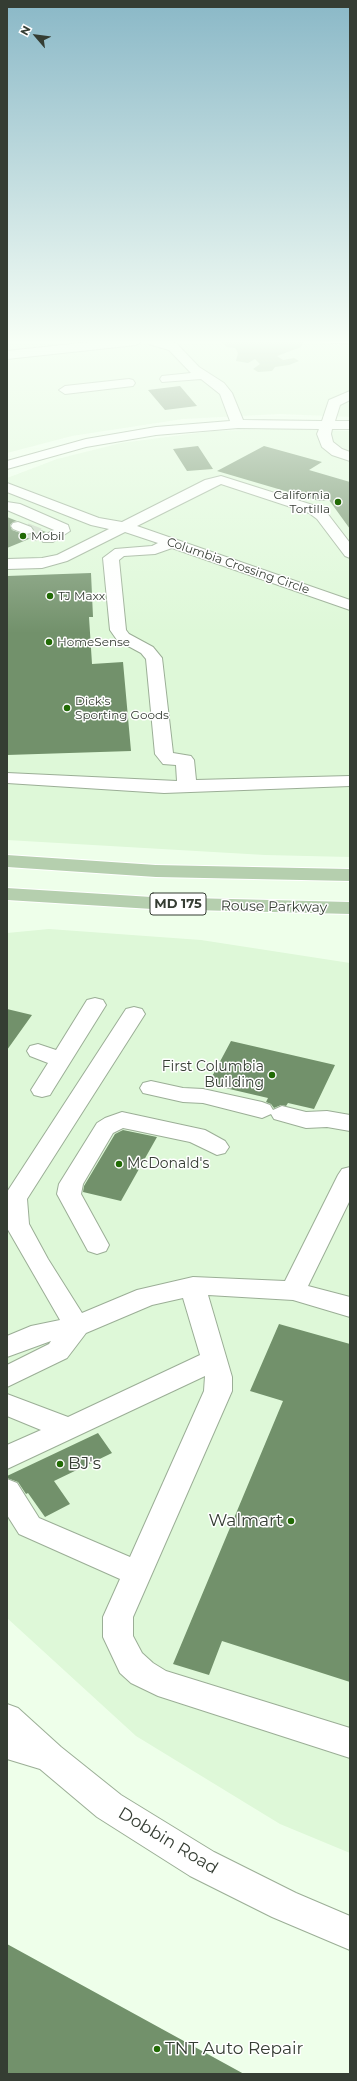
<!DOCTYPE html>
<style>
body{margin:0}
#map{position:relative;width:357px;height:2081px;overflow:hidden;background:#eeffea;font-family:Montserrat,sans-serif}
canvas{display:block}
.frame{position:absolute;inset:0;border:8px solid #353d33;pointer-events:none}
.north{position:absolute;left:16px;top:16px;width:40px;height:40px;-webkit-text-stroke:3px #fff;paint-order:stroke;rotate:298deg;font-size:11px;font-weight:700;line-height:16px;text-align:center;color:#353d33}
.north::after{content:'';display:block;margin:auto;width:14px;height:18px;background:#353d33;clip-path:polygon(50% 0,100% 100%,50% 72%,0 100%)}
</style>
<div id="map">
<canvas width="357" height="2081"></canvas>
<div class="frame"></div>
<div class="north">N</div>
</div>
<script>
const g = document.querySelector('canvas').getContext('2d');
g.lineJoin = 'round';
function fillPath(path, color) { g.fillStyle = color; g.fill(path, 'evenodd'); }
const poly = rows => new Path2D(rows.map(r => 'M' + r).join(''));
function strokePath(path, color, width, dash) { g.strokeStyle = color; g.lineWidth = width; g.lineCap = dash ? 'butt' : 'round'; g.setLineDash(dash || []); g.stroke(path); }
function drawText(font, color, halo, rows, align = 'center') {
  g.font = font + ' Montserrat,sans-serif'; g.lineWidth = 3; g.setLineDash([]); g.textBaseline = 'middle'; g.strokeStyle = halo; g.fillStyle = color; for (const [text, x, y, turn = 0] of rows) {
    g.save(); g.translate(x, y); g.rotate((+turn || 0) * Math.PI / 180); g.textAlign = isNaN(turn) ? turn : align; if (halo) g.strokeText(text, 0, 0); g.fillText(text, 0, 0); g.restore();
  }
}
const built = poly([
 [7,341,320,341,322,343,350,346,350,417,280,414,183,419,72,436,7,453],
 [276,429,350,431,350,857,265,855,7,840,7,478,57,459,121,443,213,431],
 [49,929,201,940,350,963,350,1853,280,1824,136,1736,7,1618,7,933]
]);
const water = poly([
 [221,341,304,341,301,347,277,356,283,360,294,358,299,361,289,365,275,367,272,371,258,372,253,369,260,364,255,359,248,363,236,361,238,353,235,348,227,347]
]);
const building = poly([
 [180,386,197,406,165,410,148,390],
 [198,446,213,469,187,471,173,449],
 [264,446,322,462,309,470,350,482,350,529,329,500,319,501,217,471],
 [7,517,17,521,13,522,10,525,12,530,26,535,32,534,34,531,33,527,46,532,7,548],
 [91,573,93,617,89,617,92,664,123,662,131,751,7,755,7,576],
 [7,1009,32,1015,7,1050],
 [231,1041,335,1065,314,1109,288,1103,286,1106,281,1105,274,1108,271,1104,266,1102,268,1098,208,1084],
 [123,1130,157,1137,121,1201,83,1192,84,1186,115,1134],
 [279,1324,350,1344,350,1682,222,1641,209,1675,173,1664,283,1401,250,1391],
 [98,1433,112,1453,54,1481,70,1504,45,1517,28,1493,26,1494,18,1482,7,1478,7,1476],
 [7,1944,244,2074,7,2074]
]);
const minorTunnel = poly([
 [26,530,39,535]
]);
const minor = poly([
 [100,341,142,341,136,345,7,359,7,351,100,341],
 [147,341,167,341,177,344,199,367,224,383,232,393,243,420,322,421,329,400,350,391,350,400,340,405,335,421,350,421,350,429,332,429,331,434,333,442,342,449,350,452,350,461,332,455,322,447,317,434,319,429,238,428,156,435,86,447,7,469,7,461,86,439,156,427,230,421,220,394,201,379,162,382,160,379,162,376,191,373,169,350,149,344,147,341],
 [129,379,133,380,135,383,133,386,65,394,59,390,65,386,129,379],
 [221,476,319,507,327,513,350,543,350,558,345,556,317,519,309,513,221,484,137,526,350,600,350,610,172,548,155,554,124,556,119,560,126,630,129,634,153,647,162,658,173,753,191,756,194,760,196,780,350,776,350,786,164,793,7,783,7,773,177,781,176,765,163,764,155,754,146,659,141,653,117,640,110,630,103,558,115,549,152,546,158,543,125,532,67,561,42,568,7,569,7,559,42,558,57,555,109,529,91,525,7,492,7,483,99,518,122,522,205,480,221,476],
 [7,502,20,504,68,525,70,531,53,542,43,542,41,539,43,536,54,530,7,510,7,502],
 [18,522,31,527,33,530,31,533,26,534,13,529,11,526,13,523,18,522],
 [95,998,103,1000,106,1005,53,1090,50,1095,42,1097,34,1095,31,1090,48,1063,30,1056,27,1051,30,1046,38,1044,56,1050,87,1000,95,998],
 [134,1007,142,1009,145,1014,27,1199,29,1224,48,1259,82,1313,137,1290,193,1277,285,1281,338,1175,342,1169,350,1167,350,1200,308,1286,350,1297,350,1317,293,1300,208,1295,232,1377,232,1391,133,1617,133,1636,142,1653,153,1663,166,1671,350,1728,350,1758,158,1696,131,1683,120,1673,103,1637,103,1617,120,1579,19,1534,7,1515,7,1479,17,1483,39,1518,130,1557,204,1391,205,1376,7,1469,7,1445,41,1430,7,1416,7,1394,68,1417,200,1355,183,1298,152,1305,86,1333,67,1358,7,1387,7,1365,49,1344,51,1341,7,1357,7,1336,31,1326,60,1320,7,1228,7,1192,126,1009,134,1007],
 [151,1081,183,1088,203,1089,262,1102,270,1105,273,1110,282,1106,306,1112,327,1111,350,1115,350,1131,327,1127,306,1128,274,1119,271,1114,262,1118,203,1103,183,1102,143,1093,140,1088,143,1083,151,1081],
 [122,1112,205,1130,225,1141,229,1147,225,1153,217,1155,190,1142,133,1130,123,1128,113,1133,83,1184,81,1194,109,1245,106,1251,97,1254,88,1251,57,1194,59,1184,97,1123,105,1118,122,1112],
 [7,1704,18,1708,61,1747,121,1795,214,1852,296,1893,350,1916,350,1950,272,1917,190,1876,97,1817,40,1769,7,1759,7,1704]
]);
const major = poly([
 [7,855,156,865,350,869,350,881,156,877,7,867,7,855],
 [7,888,152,897,350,902,350,914,152,909,7,900,7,888]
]);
const markers = [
 [338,502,4,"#216a05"],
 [23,536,4,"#216a05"],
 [50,596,4,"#216a05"],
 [49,642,4,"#216a05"],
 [67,708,4,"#216a05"],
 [272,1075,4,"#216a05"],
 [119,1164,4,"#216a05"],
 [60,1464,4,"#216a05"],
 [291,1521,4,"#216a05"],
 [157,2049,4,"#216a05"]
];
const farPoinames = [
 ["California",330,495,"right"],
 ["Tortilla",330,509,"right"],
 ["Mobil",31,536],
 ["TJ Maxx",58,596],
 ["HomeSense",57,642],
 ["Dick's",75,701],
 ["Sporting Goods",75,715]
];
const farStreetnames = [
 ["Columbia Crossing Circle",238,566,19]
];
const shields = [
 [178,904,56]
];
const shieldNames = [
 ["MD 175",178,904]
];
const streetNames = [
 ["Rouse Parkway",274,907,1]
];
const poiNames = [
 ["First Columbia",264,1067],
 ["Building",264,1083],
 ["McDonald's",127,1164,"left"]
];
const nearPoinames = [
 ["BJ's",68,1464],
 ["Walmart",283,1521,"right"],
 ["TNT Auto Repair",165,2049]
];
const nearStreetnames = [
 ["Dobbin Road",168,1841,31]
];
fillPath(built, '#def8d8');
fillPath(water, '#9ebf96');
fillPath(building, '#72916b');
strokePath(minorTunnel, '#c9d8c5', 14, [14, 6]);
strokePath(minor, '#9bae96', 2);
strokePath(major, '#fff', 2);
fillPath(minor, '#fff');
fillPath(major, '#b5cfae');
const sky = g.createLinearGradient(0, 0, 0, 633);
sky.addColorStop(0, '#8ab8c7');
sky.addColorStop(0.54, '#f7fff6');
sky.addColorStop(1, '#f7fff600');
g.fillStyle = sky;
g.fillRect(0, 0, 357, 633);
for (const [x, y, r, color] of markers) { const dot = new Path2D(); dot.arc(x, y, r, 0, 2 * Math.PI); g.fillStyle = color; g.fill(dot); strokePath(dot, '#fff', 1.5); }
drawText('12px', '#353d33', '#fff', farPoinames, 'left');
drawText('12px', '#353d33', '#fff', farStreetnames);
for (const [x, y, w] of shields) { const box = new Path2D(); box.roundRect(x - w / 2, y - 11, w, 22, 3); g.fillStyle = '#fff'; g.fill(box); strokePath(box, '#353d33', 1); }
drawText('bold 13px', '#353d33', null, shieldNames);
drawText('14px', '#353d33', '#fff', streetNames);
drawText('14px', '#353d33', '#fff', poiNames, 'right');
drawText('17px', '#353d33', '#fff', nearPoinames, 'left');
drawText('17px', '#353d33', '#fff', nearStreetnames);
</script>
